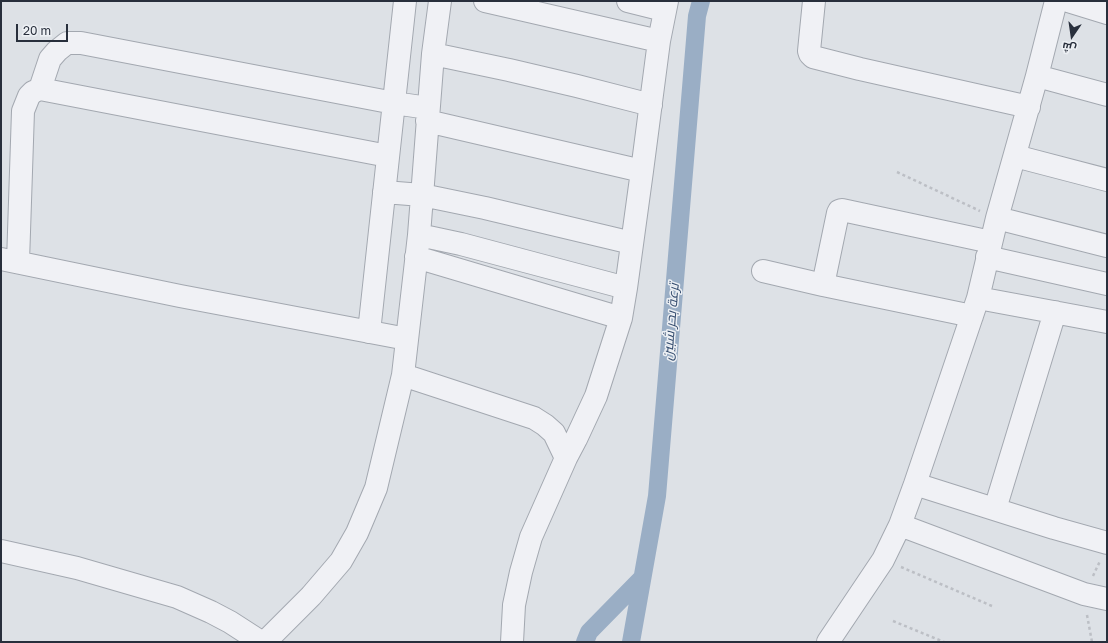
<!DOCTYPE html>
<meta charset="utf-8">
<style>
body{margin:0}
#map{position:relative;width:1108px;height:643px;overflow:hidden;background:#dde1e6;font-family:"Golos Text",Cairo,sans-serif}
canvas{display:block}
.frame{position:absolute;inset:0;border:2px solid #282f3c;pointer-events:none}
.north{position:absolute;left:1052px;top:16px;width:40px;height:40px;-webkit-text-stroke:3px #edf0f4;paint-order:stroke;rotate:193deg;font-size:11px;font-weight:700;line-height:16px;text-align:center;color:#282f3c}
.north::after{content:'';display:block;margin:auto;width:14px;height:18px;background:#282f3c;clip-path:polygon(50% 0,100% 100%,50% 72%,0 100%)}
.scale{position:absolute;left:16px;top:24px;width:52px;height:18px;box-sizing:border-box;border:2px solid #282f3c;border-top:0;padding-left:5px;font-size:12px;line-height:14px;white-space:nowrap;color:#282f3c;-webkit-text-stroke:3px #edf0f4;paint-order:stroke}
</style>
<div id="map">
<canvas width="1108" height="643"></canvas>
<div class="frame"></div>
<div class="north">ش</div>
<div class="scale">20 m</div>
</div>
<script>
const g = document.querySelector('canvas').getContext('2d');
g.lineJoin = 'round';
const poly = rows => new Path2D(rows.map(r => 'M' + r).join(''));
function strokePath(path, color, width, dash) { g.strokeStyle = color; g.lineWidth = width; g.lineCap = dash ? 'butt' : 'round'; g.setLineDash(dash || []); g.stroke(path); }
function drawText(font, color, halo, rows, align = 'center') {
  g.font = font + ' "Golos Text",Cairo,sans-serif'; g.lineWidth = 3; g.setLineDash([]); g.textBaseline = 'middle'; g.strokeStyle = halo; g.fillStyle = color; for (const [text, x, y, turn = 0] of rows) {
    g.save(); g.translate(x, y); g.rotate((+turn || 0) * Math.PI / 180); g.textAlign = isNaN(turn) ? turn : align; if (halo) g.strokeText(text, 0, 0); g.fillText(text, 0, 0); g.restore();
  }
}
const canal = poly([
 [585,642,589,632,642,578],
 [631,642,657,496,697,16,701,1]
]);
const path = poly([
 [897,172,980,211],
 [901,567,992,606],
 [1093,576,1100,561],
 [1087,615,1092,642],
 [893,621,944,642]
]);
const minor = poly([
 [485,1,659,41],
 [628,1,664,10],
 [814,1,809,51,810,54,813,57,860,69,1029,107],
 [1068,1,1107,13],
 [433,54,509,70,577,86,651,105],
 [1037,76,1056,1],
 [40,89,50,59,57,51,67,43,81,43,394,103,428,108],
 [427,121,642,171],
 [1015,156,1107,180],
 [384,192,422,195,485,208,632,243],
 [997,218,1107,246],
 [419,235,461,244,626,288],
 [416,257,621,318],
 [987,257,1107,284],
 [1,259,180,296,407,339],
 [18,262,23,111,29,96,33,92,40,89,388,156],
 [763,271,823,285],
 [978,298,1107,322],
 [972,316,823,285,838,213,839,211,842,210,991,242],
 [369,332,405,1],
 [403,375,534,418,545,425,554,433,566,458],
 [915,484,1054,528,1107,543],
 [995,509,1055,312],
 [900,525,1084,594,1107,599],
 [1,551,77,568,177,597,211,612,230,622,261,642],
 [265,642,311,596,341,561,357,533,376,488,403,375,419,235,433,54,440,1],
 [512,642,514,605,521,572,531,537,566,458,576,439,596,396,621,318,626,288,642,171,659,41,667,1],
 [828,642,883,560,900,525,915,484,978,298,997,218,1037,76,1107,95]
]);
const waterNames = [
 ["ترعة بحر شبين",671,322,-85]
];
strokePath(canal, '#9aaec5', 18);
strokePath(minor, '#a3a8b0', 24);
strokePath(path, '#bcbfc5', 2.5, [3, 3]);
strokePath(minor, '#f0f1f5', 22);
drawText('italic 14px', '#344c6e', '#edf0f4', waterNames);
</script>
